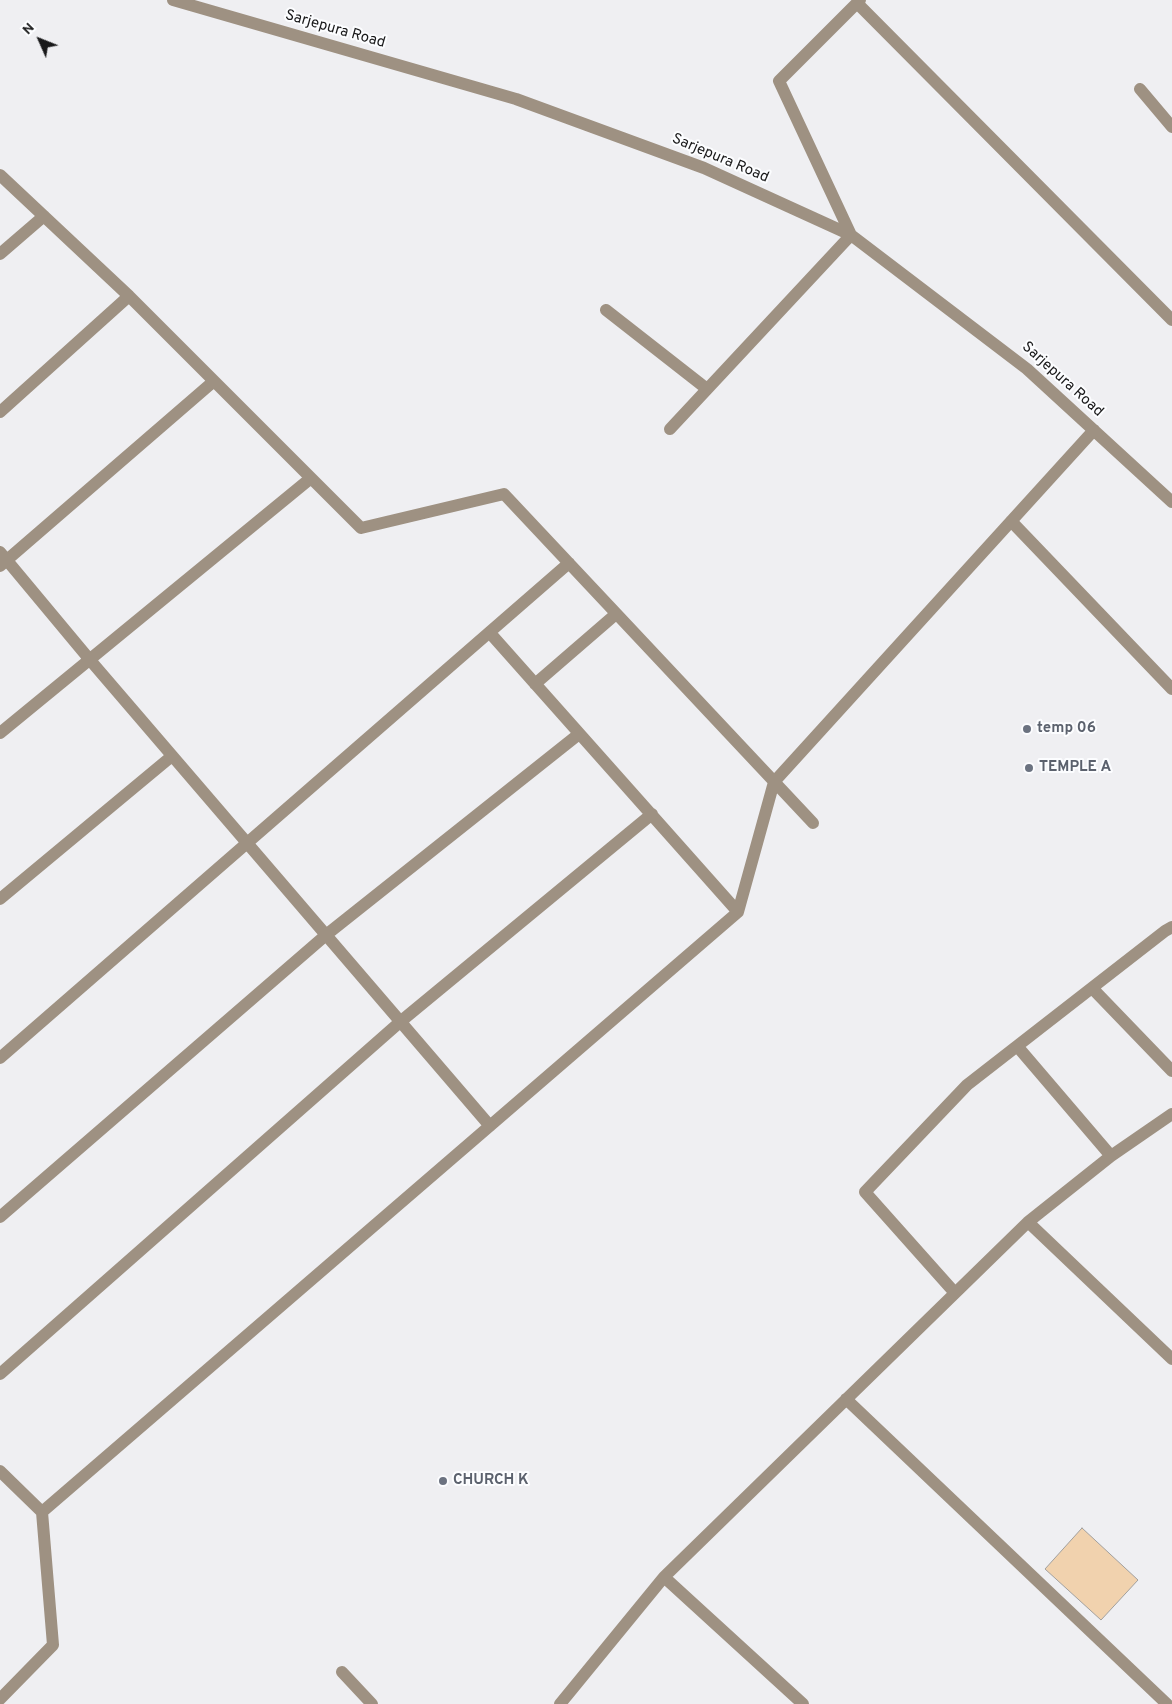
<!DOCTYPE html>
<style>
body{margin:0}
#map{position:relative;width:1172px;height:1704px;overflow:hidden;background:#efeff2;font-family:Overpass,sans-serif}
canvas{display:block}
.north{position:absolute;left:15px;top:15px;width:50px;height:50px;-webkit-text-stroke:4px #fcfdff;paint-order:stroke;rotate:314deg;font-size:14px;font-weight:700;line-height:20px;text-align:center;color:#19191a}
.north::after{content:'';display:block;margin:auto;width:18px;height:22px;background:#19191a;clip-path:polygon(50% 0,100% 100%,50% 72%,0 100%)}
</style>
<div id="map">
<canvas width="1172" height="1704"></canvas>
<div class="north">N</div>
</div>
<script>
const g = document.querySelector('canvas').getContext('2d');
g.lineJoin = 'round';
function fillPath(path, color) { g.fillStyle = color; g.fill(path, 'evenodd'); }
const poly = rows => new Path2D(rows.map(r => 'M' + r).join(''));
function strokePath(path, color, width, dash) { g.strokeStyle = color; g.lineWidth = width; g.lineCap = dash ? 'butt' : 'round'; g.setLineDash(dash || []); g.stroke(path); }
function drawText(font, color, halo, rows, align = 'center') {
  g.font = font + ' Overpass,sans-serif'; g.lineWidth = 4; g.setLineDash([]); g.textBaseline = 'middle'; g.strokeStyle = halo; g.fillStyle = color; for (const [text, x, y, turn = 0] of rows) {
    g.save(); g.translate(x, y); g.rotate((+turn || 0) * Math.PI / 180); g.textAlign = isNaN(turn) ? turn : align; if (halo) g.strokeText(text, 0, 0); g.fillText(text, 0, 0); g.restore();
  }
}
const building = poly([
 [1082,1528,1138,1580,1101,1620,1045,1569,1082,1528]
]);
const minor = poly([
 [173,0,516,99,704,168,851,235,1027,369,1172,502],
 [857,3,1172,320],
 [1140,89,1172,127],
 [0,175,129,296,0,412],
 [0,254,44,216],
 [129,296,361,528,504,494,813,823],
 [606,310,707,389],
 [670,429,851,235,779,81,860,0],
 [1011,521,1172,689],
 [0,552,90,660,490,1126],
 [0,566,214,381],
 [490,633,738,912],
 [535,684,616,614],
 [0,733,311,478],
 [0,899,172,756],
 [1092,988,1172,1071],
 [1017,1046,1111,1156],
 [0,1058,569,563],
 [0,1217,326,935,579,734],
 [1028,1222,1172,1359],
 [955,1293,865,1192,967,1085,1165,931,1172,927],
 [0,1374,400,1022,652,814],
 [846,1399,1167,1704],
 [0,1471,42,1512],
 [664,1577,803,1704],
 [342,1672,372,1704],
 [0,1699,53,1645,42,1512,738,912,774,782,1094,430],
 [560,1704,664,1577,1028,1222,1111,1156,1172,1114]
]);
const markers = [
 [1027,729,5,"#6b7280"],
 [1029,768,5,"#6b7280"],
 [443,1481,5,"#6b7280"]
];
const streetNames = [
 ["Sarjepura Road",335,30,16],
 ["Sarjepura Road",720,159,23],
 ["Sarjepura Road",1062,380,42]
];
const worshipNames = [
 ["temp 06",1037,729],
 ["TEMPLE A",1039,768],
 ["CHURCH K",453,1481]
];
fillPath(building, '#f1d2ae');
strokePath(building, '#a19f9d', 1);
strokePath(minor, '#9e9182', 12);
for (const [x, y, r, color] of markers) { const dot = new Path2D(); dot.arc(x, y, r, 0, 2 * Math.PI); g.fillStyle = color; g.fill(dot); strokePath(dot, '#fcfdff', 2); }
drawText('15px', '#19191a', '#fcfdff', streetNames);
drawText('bold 15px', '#5b616d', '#fcfdff', worshipNames, 'left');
</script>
